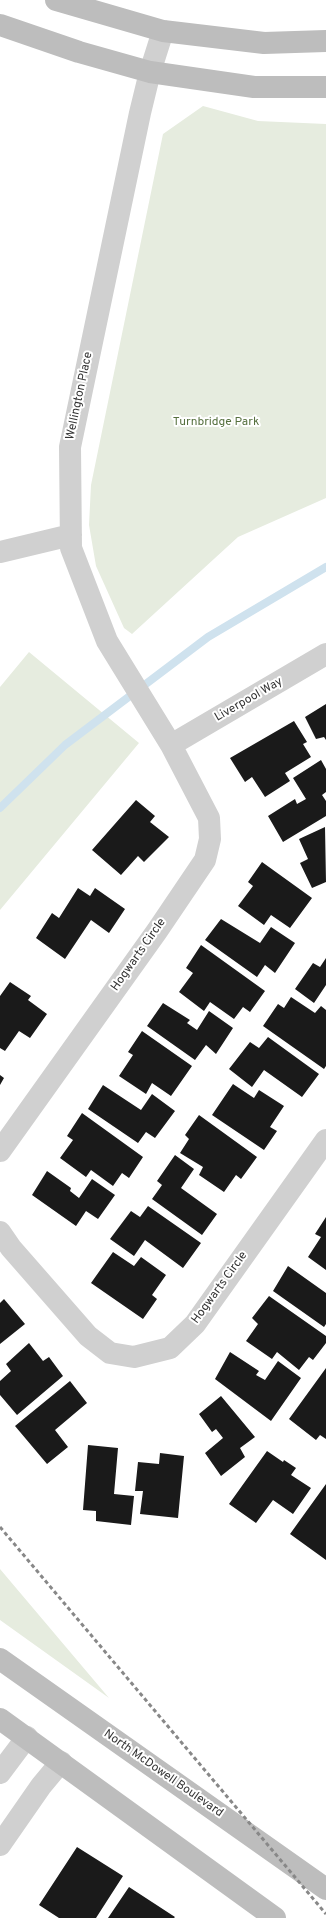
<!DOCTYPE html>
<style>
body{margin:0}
canvas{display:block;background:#fff}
</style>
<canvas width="326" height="1918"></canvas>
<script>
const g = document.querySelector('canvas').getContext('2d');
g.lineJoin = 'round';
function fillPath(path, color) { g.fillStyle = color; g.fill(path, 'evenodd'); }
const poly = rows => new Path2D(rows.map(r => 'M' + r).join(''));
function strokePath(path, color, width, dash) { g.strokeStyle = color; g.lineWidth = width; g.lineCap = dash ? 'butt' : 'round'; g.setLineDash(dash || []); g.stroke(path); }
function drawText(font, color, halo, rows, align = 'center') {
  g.font = font + ' Overpass,sans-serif'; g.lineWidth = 4; g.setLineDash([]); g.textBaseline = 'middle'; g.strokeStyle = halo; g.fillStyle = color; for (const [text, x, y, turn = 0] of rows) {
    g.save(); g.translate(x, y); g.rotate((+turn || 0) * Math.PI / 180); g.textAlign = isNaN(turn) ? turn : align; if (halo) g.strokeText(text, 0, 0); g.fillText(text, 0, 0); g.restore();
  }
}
const green = poly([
 [203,106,258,121,326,124,326,498,238,537,132,634,124,628,96,566,89,525,91,485,163,134],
 [29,652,139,743,0,910,0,687],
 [0,1569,109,1698,0,1620]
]);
const stream = poly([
 [0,808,65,745,208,637,326,567]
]);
const building = poly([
 [326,704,326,740,324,737,316,739,305,717],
 [294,721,307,742,303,744,311,757,285,773,290,781,265,797,252,777,245,782,230,758],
 [321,760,326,769,326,792,322,795,326,801,326,816,283,842,268,816,295,799,297,804,306,799,293,778],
 [136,800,155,816,150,822,169,837,144,862,138,856,121,875,92,850],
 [325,827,326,882,312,888,300,863,308,859,299,839],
 [262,862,312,898,290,928,271,915,264,925,238,906,253,886,248,882],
 [78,888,90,896,95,888,125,909,109,933,91,920,65,959,36,938,52,913,59,918],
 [221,919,260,943,271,927,295,943,275,973,265,965,257,977,205,940],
 [201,945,265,991,250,1012,243,1007,234,1019,210,1002,204,1011,179,992,193,973,186,968],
 [326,958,326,985,314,1003,295,989,313,963,320,967],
 [10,982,31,996,28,1000,47,1014,30,1038,19,1031,5,1051,0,1048,0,996],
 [291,997,315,1013,321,1006,326,1010,326,1066,324,1069,263,1026,278,1004,284,1008],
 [163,1003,190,1020,187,1023,197,1030,209,1011,233,1028,216,1054,206,1045,195,1060,147,1026],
 [142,1031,192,1066,171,1096,152,1083,146,1094,119,1076,133,1055,128,1052],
 [268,1037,319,1074,302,1097,264,1070,252,1087,229,1069,250,1042,259,1048],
 [0,1075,4,1078,0,1085],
 [233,1084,254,1098,259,1090,284,1106,270,1127,277,1131,264,1150,212,1115],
 [103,1085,141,1110,152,1094,175,1111,155,1138,146,1132,138,1143,88,1109],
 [82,1113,143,1157,129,1178,122,1173,113,1186,91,1170,86,1177,60,1158,73,1140,67,1136],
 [199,1115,257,1157,241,1179,236,1175,224,1192,199,1175,203,1167,180,1153,189,1139,185,1135],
 [175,1155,194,1169,181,1188,217,1214,202,1235,152,1199,162,1185,157,1181],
 [47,1171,71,1188,70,1191,79,1198,92,1179,115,1195,98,1219,86,1211,76,1226,32,1195],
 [148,1206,201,1243,183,1268,145,1240,134,1256,110,1239,131,1211,140,1217],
 [326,1217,326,1270,308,1257,321,1237,315,1234],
 [113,1252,134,1266,141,1257,166,1275,152,1295,157,1299,143,1319,91,1283],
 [288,1266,326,1293,326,1324,324,1327,273,1291],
 [269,1296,326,1336,326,1343,313,1360,309,1357,299,1370,277,1352,272,1359,246,1341,258,1324,252,1318],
 [4,1299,25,1324,0,1344,0,1303],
 [29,1343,43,1361,49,1357,63,1376,17,1415,0,1395,0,1381,11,1371,6,1364],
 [230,1352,259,1371,256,1375,265,1380,278,1361,301,1378,271,1421,215,1379],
 [326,1368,326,1439,320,1435,316,1440,289,1419],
 [70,1381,87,1403,55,1430,68,1447,47,1464,15,1426],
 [221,1396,255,1437,240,1448,245,1457,221,1476,205,1453,223,1438,216,1429,212,1432,199,1414],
 [88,1445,118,1448,114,1494,134,1496,131,1525,96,1521,96,1511,83,1510],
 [267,1451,283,1462,284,1460,296,1468,291,1475,311,1488,293,1514,273,1500,256,1523,229,1504],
 [160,1453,184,1456,178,1518,140,1514,143,1491,135,1491,138,1462,159,1464],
 [326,1484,326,1560,290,1534],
 [77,1847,123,1876,96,1918,59,1918,39,1905],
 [129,1887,175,1917,174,1918,108,1918]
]);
const minor = poly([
 [0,552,71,535],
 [171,745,326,654],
 [0,1151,157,931,205,860,210,839,209,818,171,745,107,641,71,548,70,447,140,113,150,72,163,31],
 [0,1232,11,1248,88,1336,110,1353,134,1357,170,1348,195,1324,326,1140],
 [0,1773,27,1737],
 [0,1845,41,1786,61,1762]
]);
const secondary = poly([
 [56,0,163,31,264,43,326,41],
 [0,25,79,52,150,72,254,87,326,87],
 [0,1659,326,1889],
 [0,1719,275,1918]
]);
const rail = poly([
 [0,1527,326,1914]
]);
const streetNames = [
 ["Wellington Place",80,396,-78],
 ["Liverpool Way",249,700,-30],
 ["Hogwarts Circle",139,955,-55],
 ["Hogwarts Circle",220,1288,-54],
 ["North McDowell Boulevard",163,1774,35]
];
const parkNames = [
 ["Turnbridge Park",216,423]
];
fillPath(green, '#e6ecdf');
strokePath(stream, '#cfe2ee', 8);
fillPath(building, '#1a1a1a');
strokePath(minor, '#d0d0d0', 22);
strokePath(secondary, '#bdbdbd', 22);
strokePath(rail, '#888', 3, [4, 3]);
drawText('12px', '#333', '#fff', streetNames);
drawText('12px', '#56703f', '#fff', parkNames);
</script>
